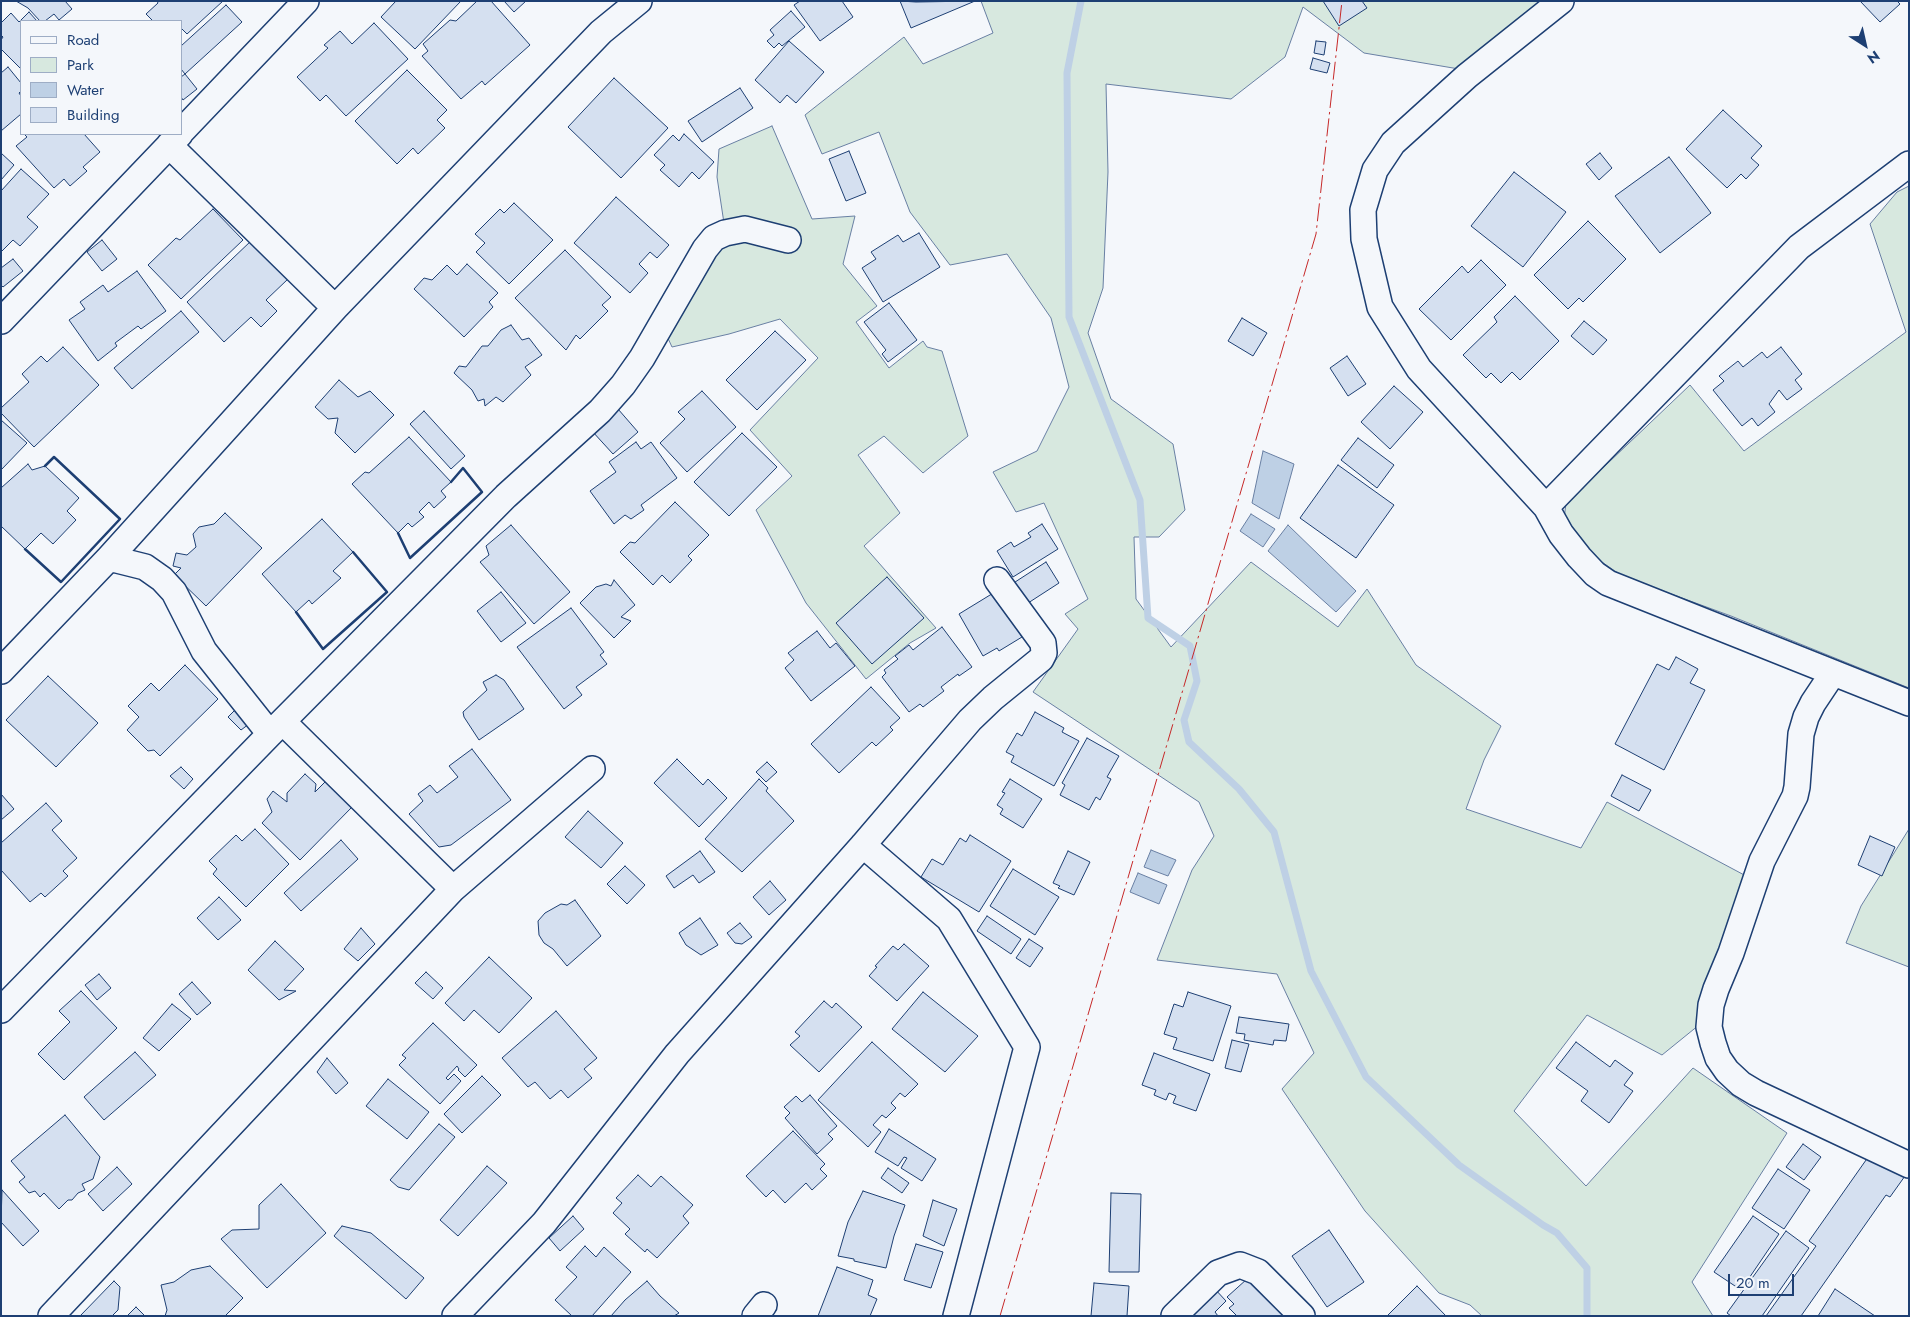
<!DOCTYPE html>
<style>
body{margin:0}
#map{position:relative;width:1910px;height:1317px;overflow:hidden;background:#f4f7fb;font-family:Jost,sans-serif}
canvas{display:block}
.frame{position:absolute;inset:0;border:2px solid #1d3f73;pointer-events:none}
.legend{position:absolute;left:20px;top:20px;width:162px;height:115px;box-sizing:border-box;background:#f4f7fb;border:1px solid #9eadc5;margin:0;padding:6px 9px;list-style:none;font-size:15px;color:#1d3f73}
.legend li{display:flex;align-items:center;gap:10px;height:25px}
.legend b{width:25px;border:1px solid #9eadc5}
.north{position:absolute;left:1840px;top:20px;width:50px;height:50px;-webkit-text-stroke:4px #f4f7fb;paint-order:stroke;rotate:145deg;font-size:14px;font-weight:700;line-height:20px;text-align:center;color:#1d3f73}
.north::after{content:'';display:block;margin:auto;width:18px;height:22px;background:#1d3f73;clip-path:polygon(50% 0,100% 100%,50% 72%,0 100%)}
.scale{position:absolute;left:1728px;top:1274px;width:66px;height:22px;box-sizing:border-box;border:2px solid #1d3f73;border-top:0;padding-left:6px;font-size:15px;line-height:18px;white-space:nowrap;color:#1d3f73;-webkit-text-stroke:4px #f4f7fb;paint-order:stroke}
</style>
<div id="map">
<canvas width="1910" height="1317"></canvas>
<div class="frame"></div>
<ul class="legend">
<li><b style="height:6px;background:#f4f7fb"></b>Road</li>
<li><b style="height:14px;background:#d7e8df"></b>Park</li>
<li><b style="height:14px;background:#bed0e5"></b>Water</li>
<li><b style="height:14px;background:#d5e0f0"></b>Building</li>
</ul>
<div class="north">N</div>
<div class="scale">20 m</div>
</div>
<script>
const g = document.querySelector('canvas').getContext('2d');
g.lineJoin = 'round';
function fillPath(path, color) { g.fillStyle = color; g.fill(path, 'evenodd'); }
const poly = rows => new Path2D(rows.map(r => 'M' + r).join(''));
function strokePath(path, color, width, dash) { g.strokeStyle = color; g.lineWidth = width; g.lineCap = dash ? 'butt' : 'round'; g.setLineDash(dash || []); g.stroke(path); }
const green = poly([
 [981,1,1540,1,1459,69,1364,53,1303,7,1285,57,1231,99,1106,84,1108,172,1103,288,1088,333,1111,399,1173,444,1185,510,1159,537,1134,537,1136,599,1171,647,1251,562,1338,627,1367,589,1416,665,1501,726,1484,760,1466,809,1581,848,1607,802,1748,877,1699,1025,1662,1055,1587,1015,1514,1111,1586,1186,1693,1068,1787,1133,1692,1282,1713,1316,1482,1316,1470,1305,1439,1293,1365,1211,1282,1089,1314,1053,1277,974,1157,960,1192,870,1214,836,1199,802,1033,692,1078,629,1065,614,1088,599,1044,503,1016,512,993,472,1037,451,1069,387,1051,318,1007,254,950,265,910,212,879,132,822,154,805,115,904,37,923,64,993,33,981,1],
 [772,126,812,219,855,216,843,264,877,306,856,322,889,368,923,341,927,347,942,351,968,436,923,473,884,436,858,455,900,513,864,546,936,628,910,643,866,679,806,603,756,510,792,476,750,430,818,358,780,319,729,334,672,347,666,334,705,266,727,243,717,177,719,149,772,126],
 [1909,186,1909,688,1731,616,1622,576,1586,551,1564,519,1566,503,1690,385,1744,451,1906,332,1870,224,1897,192,1909,186],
 [1909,829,1909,967,1846,943,1861,906,1909,829]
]);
const water = poly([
 [1263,451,1294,464,1279,519,1252,503,1263,451],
 [1251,514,1275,529,1263,547,1240,531,1251,514],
 [1288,525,1356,591,1336,612,1268,551,1288,525],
 [1151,850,1176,860,1168,876,1144,867,1151,850],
 [1138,873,1167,885,1159,904,1130,892,1138,873]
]);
const stream = poly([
 [1081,1,1067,73,1069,317,1140,500,1148,618,1190,646,1197,681,1184,720,1189,742,1239,789,1274,832,1311,971,1366,1077,1459,1165,1543,1225,1557,1233,1587,1268,1587,1316]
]);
const building = poly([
 [16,1,65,1,72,9,59,20,54,14,45,21,40,21,28,8,16,1],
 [157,1,223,1,187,34,181,28,181,21,153,21,146,14,158,3,157,1],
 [396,1,461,1,415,49,381,17,396,1],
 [477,1,491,1,530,45,485,85,482,81,461,99,422,56,428,51,423,44,450,20,456,21,477,1],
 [504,1,526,1,514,12,504,1],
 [800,1,842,1,853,17,820,41,794,5,800,1],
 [900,1,916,2,975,1,911,28,900,1],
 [1323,1,1362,1,1367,8,1339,26,1323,1],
 [1860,1,1897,1,1900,4,1880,22,1860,1],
 [226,5,242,22,185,74,181,69,181,46,226,5],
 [791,11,805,27,782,46,779,43,774,48,767,41,774,35,770,30,791,11],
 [29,12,37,21,21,21,21,69,1,49,1,40,3,37,1,35,1,23,11,13,19,22,29,12],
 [374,23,408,59,346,116,326,95,320,101,297,77,328,48,324,45,340,31,352,44,374,23],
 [789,41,824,72,796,103,787,95,780,103,755,80,789,41],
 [1316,41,1326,42,1324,55,1314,53,1316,41],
 [1313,58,1330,63,1327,73,1310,69,1313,58],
 [8,67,21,83,21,91,19,93,21,96,21,114,1,131,1,73,8,67],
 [407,70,447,110,437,120,445,128,418,154,413,148,397,164,355,121,407,70],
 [185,74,197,89,183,100,181,97,181,77,185,74],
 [614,78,668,128,621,178,568,127,614,78],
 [740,88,753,108,702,142,688,121,740,88],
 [1723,110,1762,146,1751,158,1759,165,1746,179,1741,174,1727,188,1686,149,1723,110],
 [24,134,84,134,100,152,83,167,87,171,70,186,64,179,54,188,16,146,27,137,24,134],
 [684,134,714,162,699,179,692,172,679,187,660,170,665,165,654,155,673,135,679,141,684,134],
 [849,151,866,193,846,201,829,159,849,151],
 [1,153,14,165,1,180,1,153],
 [1600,153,1612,168,1599,180,1586,164,1600,153],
 [1669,157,1711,213,1660,253,1615,196,1669,157],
 [21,169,49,194,27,217,38,227,20,246,13,240,1,252,1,191,21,169],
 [1514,172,1566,212,1523,267,1471,226,1514,172],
 [616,197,669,245,657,258,650,252,639,264,648,273,630,293,574,243,616,197],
 [514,203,553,240,509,284,476,252,485,243,475,234,500,209,504,213,514,203],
 [213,209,243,240,181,299,148,265,176,238,180,240,213,209],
 [1588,221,1626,259,1583,302,1579,298,1568,309,1534,275,1588,221],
 [919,233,940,267,883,302,862,268,876,259,871,252,898,235,903,242,919,233],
 [102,240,117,259,102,271,87,252,102,240],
 [252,240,288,279,266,300,277,311,261,327,251,317,224,342,187,302,252,240],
 [565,250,611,297,602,305,608,311,580,339,576,335,566,350,515,298,565,250],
 [13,259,23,271,3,287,1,285,1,268,13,259],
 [1481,260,1506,285,1451,340,1419,309,1462,266,1468,273,1481,260],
 [467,264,498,293,489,302,493,307,464,337,414,289,424,278,432,280,447,265,457,275,467,264],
 [137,271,166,311,141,329,138,326,115,343,117,346,98,361,69,320,85,309,80,302,103,285,108,292,137,271],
 [1515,296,1559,341,1520,380,1512,372,1501,383,1491,373,1486,378,1463,355,1497,322,1494,317,1515,296],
 [889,303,917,340,888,362,882,354,886,350,864,322,889,303],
 [181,311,199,332,132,389,114,368,181,311],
 [1242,318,1267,333,1253,356,1228,341,1242,318],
 [1584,321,1607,340,1593,355,1571,336,1584,321],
 [511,325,522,340,529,338,542,355,525,367,531,375,503,402,496,397,485,406,484,399,478,401,472,390,454,373,459,366,466,367,482,346,488,346,501,330,511,325],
 [775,331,806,360,757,410,726,380,775,331],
 [63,347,99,385,34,447,1,413,1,408,29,382,22,374,41,356,47,362,63,347],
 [1781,347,1802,374,1795,380,1802,389,1787,400,1779,390,1769,404,1775,412,1758,426,1752,418,1742,426,1713,390,1724,381,1719,376,1738,361,1743,367,1762,352,1767,358,1781,347],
 [1347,356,1366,384,1348,396,1330,368,1347,356],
 [339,380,358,397,370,391,394,415,355,453,335,433,338,418,328,419,315,407,339,380],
 [1394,386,1423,412,1390,449,1361,422,1394,386],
 [702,391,736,427,687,472,660,443,685,419,678,412,702,391],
 [618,409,638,432,613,454,592,431,618,409],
 [424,411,465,456,451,469,410,424,424,411],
 [1,420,27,443,1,470,1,420],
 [742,433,777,467,729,516,694,482,742,433],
 [409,437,451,482,441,491,446,497,434,508,429,502,419,512,424,517,412,527,408,523,398,533,352,484,365,472,369,473,409,437],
 [1358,438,1394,465,1377,488,1341,460,1358,438],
 [636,442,641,449,651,442,677,478,641,505,644,510,631,519,625,515,614,524,590,491,616,472,609,462,636,442],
 [28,464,32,470,45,466,79,498,67,511,76,520,53,544,41,533,25,549,1,526,1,488,28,464],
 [1338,465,1394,505,1356,558,1300,518,1338,465],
 [675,502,709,535,688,556,692,560,670,583,662,575,653,585,620,552,630,542,635,543,675,502],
 [225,513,262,548,206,606,174,575,181,568,173,566,176,553,187,555,196,547,193,534,199,527,214,524,225,513],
 [322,519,353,552,333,571,341,578,312,604,309,600,296,612,262,574,322,519],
 [1042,524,1058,549,1013,577,997,551,1011,542,1014,547,1031,537,1028,533,1042,524],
 [511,525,570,592,534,624,480,562,489,555,486,546,511,525],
 [1046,562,1059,583,1025,605,1012,584,1046,562],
 [887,577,924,618,872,664,836,623,887,577],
 [614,580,635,605,621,617,631,621,614,638,580,603,596,587,606,584,611,586,614,580],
 [501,592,526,623,501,642,477,611,501,592],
 [995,592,1022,637,999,651,997,648,983,656,959,614,995,592],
 [571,608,604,652,600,655,607,664,576,687,582,695,564,709,517,647,571,608],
 [942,627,972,667,959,676,958,674,941,687,944,691,923,707,920,704,909,712,882,677,886,673,884,670,898,659,895,656,909,645,913,650,942,627],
 [817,631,830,648,836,643,855,666,811,701,785,668,794,660,788,653,817,631],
 [1676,657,1698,669,1690,683,1705,690,1664,770,1615,744,1657,664,1669,670,1676,657],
 [185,665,218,699,160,756,154,750,148,751,127,730,139,717,128,706,151,683,159,691,185,665],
 [496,675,504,680,524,709,479,740,464,717,463,712,487,690,483,682,496,675],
 [48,676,98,723,56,767,6,720,48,676],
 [871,687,900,718,890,727,893,730,876,746,872,742,839,773,811,744,871,687],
 [239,706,253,721,241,730,228,717,239,706],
 [1035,712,1064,728,1062,732,1079,741,1054,786,1011,762,1014,756,1006,752,1017,733,1022,736,1035,712],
 [1087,738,1119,756,1107,777,1111,779,1100,800,1096,797,1089,810,1060,795,1065,785,1062,783,1087,738],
 [472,749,511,800,451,845,439,847,409,814,423,801,418,794,430,785,437,793,458,777,449,766,472,749],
 [677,759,703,785,708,779,727,798,699,827,654,783,677,759],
 [767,762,777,772,766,782,756,772,767,762],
 [181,767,193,779,184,789,170,776,181,767],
 [305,774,316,784,315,792,327,780,353,806,300,860,262,823,272,812,267,799,273,791,287,802,287,793,305,774],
 [1622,775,1651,790,1639,811,1611,796,1622,775],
 [759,779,768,788,766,791,794,821,742,872,705,839,759,779],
 [1010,779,1042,799,1023,828,1000,814,1003,809,997,805,1005,793,1002,792,1010,779],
 [1,794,14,809,1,820,1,794],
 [46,803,62,821,52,830,77,858,63,871,68,876,45,897,41,893,30,902,1,870,1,843,46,803],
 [588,811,623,843,601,868,565,837,588,811],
 [255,829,289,864,246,907,213,874,217,869,209,861,236,835,242,841,255,829],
 [970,835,1011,861,979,912,921,877,932,859,943,865,960,838,966,842,970,835],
 [1870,836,1895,847,1882,876,1858,865,1870,836],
 [341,840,358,859,301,911,284,893,341,840],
 [700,851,715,872,699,883,693,875,674,888,666,876,700,851],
 [1068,851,1090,862,1074,895,1058,888,1060,886,1053,883,1068,851],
 [625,866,645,885,627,904,607,884,625,866],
 [1013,869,1059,897,1035,935,990,906,1013,869],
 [770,881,786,900,769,915,753,897,770,881],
 [219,897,241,920,218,940,197,918,219,897],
 [575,900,601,936,567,966,553,949,544,943,539,935,538,921,545,913,561,904,567,905,575,900],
 [987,916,1021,939,1011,954,977,931,987,916],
 [700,918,718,945,701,955,686,945,679,933,700,918],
 [740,923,752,937,742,944,735,943,727,933,740,923],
 [361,928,375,944,358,961,344,949,361,928],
 [1029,939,1043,948,1030,967,1016,958,1029,939],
 [275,941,304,969,284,990,296,991,279,1000,248,970,275,941],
 [904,944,929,966,897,1001,869,976,877,967,875,966,893,946,898,950,904,944],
 [489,957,532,998,499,1033,474,1010,464,1021,445,1003,489,957],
 [426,972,443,988,433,999,415,983,426,972],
 [99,974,111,988,97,1000,85,985,99,974],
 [192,982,211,1003,197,1015,179,994,192,982],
 [81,991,117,1028,64,1080,38,1054,70,1022,59,1011,81,991],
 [923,992,978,1036,945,1072,892,1029,923,992],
 [1188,992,1231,1006,1213,1061,1173,1049,1177,1038,1164,1034,1174,1004,1183,1007,1188,992],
 [824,1001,832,1008,836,1003,862,1027,819,1072,790,1045,800,1036,795,1032,824,1001],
 [172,1004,191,1019,159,1051,143,1038,172,1004],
 [556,1011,597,1058,584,1069,592,1078,568,1098,561,1090,550,1099,535,1082,528,1087,502,1058,556,1011],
 [1239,1017,1289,1024,1286,1041,1274,1040,1273,1045,1244,1040,1245,1034,1236,1033,1239,1017],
 [433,1023,477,1065,465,1077,458,1070,459,1069,457,1066,446,1078,448,1080,454,1074,461,1081,440,1104,399,1065,406,1058,402,1055,433,1023],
 [1232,1040,1249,1044,1241,1072,1225,1068,1232,1040],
 [872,1042,918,1084,905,1097,900,1093,891,1103,896,1108,886,1118,882,1115,873,1125,881,1132,868,1147,818,1100,872,1042],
 [1576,1042,1610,1067,1615,1060,1633,1073,1624,1085,1633,1091,1609,1123,1581,1101,1588,1091,1556,1068,1576,1042],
 [135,1052,156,1075,104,1120,84,1097,135,1052],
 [1154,1053,1210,1074,1196,1111,1173,1103,1176,1096,1169,1093,1166,1100,1154,1095,1156,1090,1142,1085,1154,1053],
 [327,1058,348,1083,336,1094,317,1072,327,1058],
 [482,1076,501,1095,462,1133,444,1114,482,1076],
 [388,1079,429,1112,407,1139,366,1106,388,1079],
 [810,1095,837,1126,828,1134,833,1139,817,1154,785,1118,790,1113,784,1107,796,1096,802,1102,810,1095],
 [65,1115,100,1157,93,1179,82,1184,85,1190,78,1193,72,1200,68,1200,59,1209,44,1193,40,1197,35,1191,29,1193,19,1182,25,1177,11,1161,65,1115],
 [439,1124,455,1137,409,1190,398,1187,390,1180,439,1124],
 [889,1129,936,1159,922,1181,901,1168,907,1158,904,1157,898,1166,875,1152,889,1129],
 [793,1131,825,1164,820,1169,827,1176,812,1190,806,1183,785,1203,773,1190,766,1197,746,1176,793,1131],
 [1803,1144,1821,1157,1804,1180,1786,1167,1803,1144],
 [1871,1153,1905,1176,1890,1197,1886,1195,1801,1316,1766,1316,1816,1246,1809,1241,1871,1153],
 [487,1166,507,1183,458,1236,440,1220,487,1166],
 [117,1167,132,1184,103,1211,88,1194,117,1167],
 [888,1168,909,1183,902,1193,881,1178,888,1168],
 [1778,1169,1810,1190,1784,1229,1752,1208,1778,1169],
 [638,1175,651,1187,661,1176,693,1205,683,1216,689,1223,657,1258,647,1249,645,1252,625,1234,630,1229,613,1213,622,1203,616,1198,638,1175],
 [281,1184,326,1233,267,1288,221,1239,232,1230,259,1229,259,1205,281,1184],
 [2,1190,39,1231,23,1246,1,1222,2,1190],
 [863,1191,905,1205,894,1236,886,1268,854,1261,854,1259,838,1256,848,1222,863,1191],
 [1111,1193,1141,1194,1139,1272,1109,1272,1111,1193],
 [933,1200,957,1209,944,1246,923,1236,933,1200],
 [573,1216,584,1229,560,1251,549,1238,573,1216],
 [1753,1216,1779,1234,1741,1290,1714,1272,1753,1216],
 [342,1226,371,1233,424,1278,406,1299,334,1236,342,1226],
 [1329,1230,1364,1282,1327,1307,1292,1256,1329,1230],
 [1786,1231,1809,1248,1762,1316,1731,1316,1727,1313,1786,1231],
 [916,1244,943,1252,931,1288,904,1280,916,1244],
 [585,1246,596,1257,604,1247,631,1272,592,1316,572,1316,555,1300,577,1277,566,1267,585,1246],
 [210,1266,243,1298,225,1316,165,1316,167,1310,161,1285,174,1282,191,1270,210,1266],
 [837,1267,873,1280,868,1295,877,1299,870,1316,818,1316,837,1267],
 [1247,1279,1283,1316,1237,1316,1229,1308,1234,1304,1227,1297,1247,1279],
 [114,1281,120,1287,118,1310,112,1316,80,1316,114,1281],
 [647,1281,660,1296,679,1313,674,1316,611,1316,625,1300,647,1281],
 [1094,1283,1129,1286,1127,1316,1091,1316,1094,1283],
 [1417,1286,1446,1316,1387,1316,1417,1286],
 [1214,1288,1226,1301,1215,1312,1218,1316,1185,1316,1214,1288],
 [1835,1289,1875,1316,1818,1316,1835,1289],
 [136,1307,145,1316,127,1316,136,1307]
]);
const minor = poly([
 [1561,1,1467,76,1393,143,1375,170,1363,210,1364,239,1380,307,1419,369,1546,507,1561,534,1579,557,1595,574,1608,583,1909,703],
 [181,132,306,1],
 [169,145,335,308],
 [1,321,180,134],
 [1546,507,1799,247,1909,164],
 [109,558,145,567,162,579,174,592,204,651,270,734],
 [1,671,109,558,335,308,601,32,639,1],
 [1833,673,1813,703,1806,717,1801,734,1797,787,1795,796,1762,861,1731,953,1716,989,1711,1005,1709,1027,1713,1043,1718,1058,1727,1071,1741,1084,1756,1093,1909,1165],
 [283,722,453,889],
 [863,845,949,919,1027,1047,956,1316],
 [1,1010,270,734,506,496,600,411,623,385,642,358,705,249,714,238,725,233,745,229,788,240],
 [51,1316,453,889,592,769],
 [455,1316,544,1223,677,1054,863,845,970,720,993,698,1041,659,1044,653,1043,643,997,580],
 [755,1316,764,1305],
 [1174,1316,1218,1273,1240,1265,1258,1272,1302,1316]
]);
const wall = poly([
 [398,533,410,558,482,492,463,468,451,482],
 [25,549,61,582,120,519,54,457,45,466],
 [296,612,323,649,387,592,353,552]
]);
const power = poly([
 [1000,1316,1316,234,1342,1]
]);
fillPath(green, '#d7e8df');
strokePath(green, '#687fa3', 1);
fillPath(water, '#bed0e5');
strokePath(water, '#687fa3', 1);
strokePath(stream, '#bed0e5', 7);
fillPath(building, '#d5e0f0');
strokePath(building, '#1d3f73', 1);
strokePath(minor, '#1d3f73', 28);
strokePath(minor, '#f4f7fb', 25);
strokePath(wall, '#1d3f73', 2.5);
strokePath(power, '#c62828', 1, [18, 4, 2.5, 4]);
</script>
